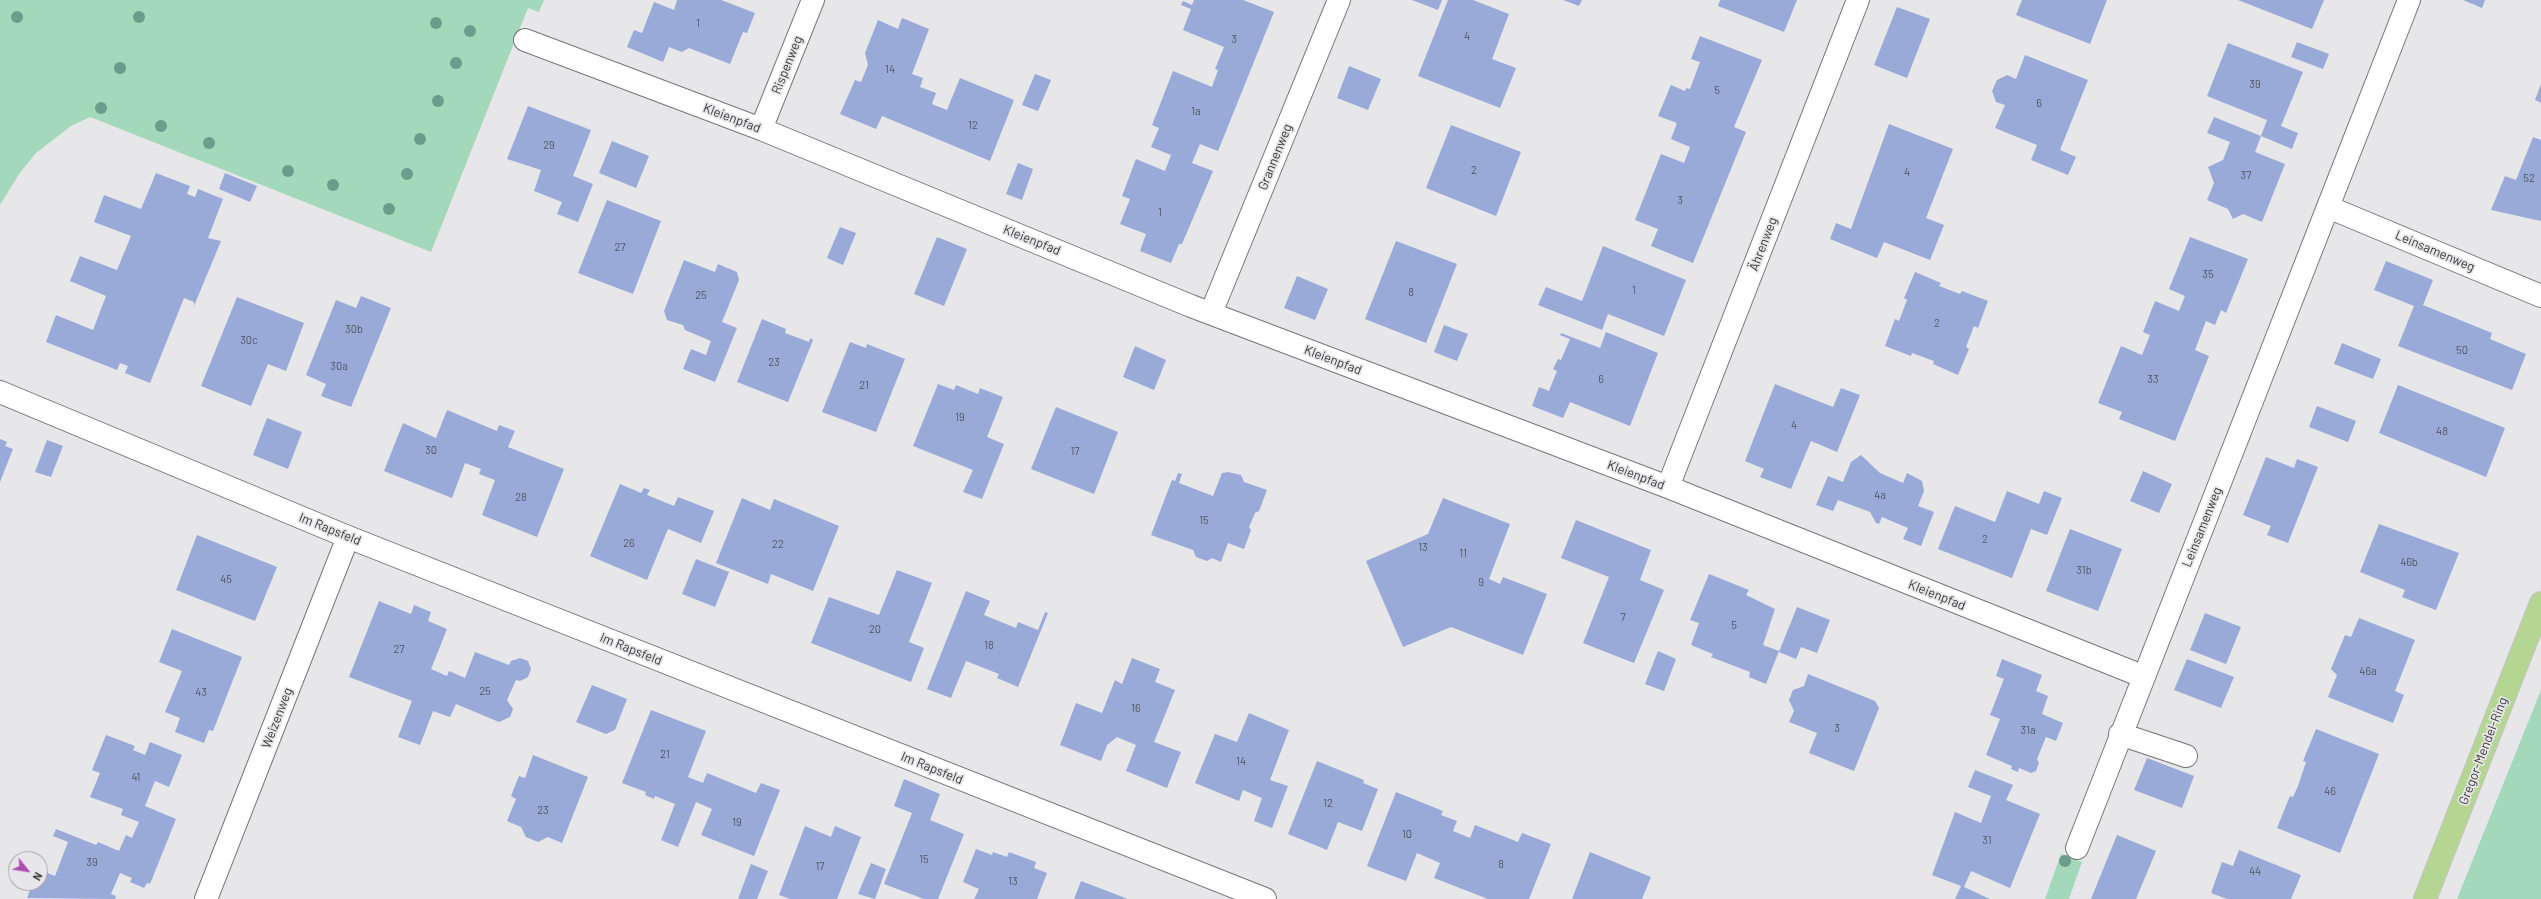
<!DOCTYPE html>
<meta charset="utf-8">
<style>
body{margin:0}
#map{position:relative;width:2541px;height:899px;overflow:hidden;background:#e7e7e9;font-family:Barlow,sans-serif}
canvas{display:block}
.north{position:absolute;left:8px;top:851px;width:40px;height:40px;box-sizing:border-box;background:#e7e7e9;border:1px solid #a2a2a3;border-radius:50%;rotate:120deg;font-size:11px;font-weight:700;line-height:16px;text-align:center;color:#3a3a3a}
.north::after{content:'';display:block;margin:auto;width:14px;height:18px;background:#af4db3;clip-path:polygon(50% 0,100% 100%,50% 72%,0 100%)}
</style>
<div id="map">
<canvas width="2541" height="899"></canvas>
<div class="north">N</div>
</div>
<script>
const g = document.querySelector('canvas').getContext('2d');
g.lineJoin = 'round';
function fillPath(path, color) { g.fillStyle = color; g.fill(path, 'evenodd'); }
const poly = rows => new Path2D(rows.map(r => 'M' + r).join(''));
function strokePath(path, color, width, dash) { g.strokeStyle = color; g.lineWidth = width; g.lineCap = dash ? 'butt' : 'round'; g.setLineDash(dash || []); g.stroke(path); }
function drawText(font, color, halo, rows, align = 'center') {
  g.font = font + ' Barlow,sans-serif'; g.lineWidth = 3.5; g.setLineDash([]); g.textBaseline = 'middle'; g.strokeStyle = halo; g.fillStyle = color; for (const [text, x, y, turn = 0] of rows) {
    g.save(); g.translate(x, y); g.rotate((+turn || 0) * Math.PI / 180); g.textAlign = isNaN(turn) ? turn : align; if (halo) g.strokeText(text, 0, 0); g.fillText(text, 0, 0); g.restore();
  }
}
const green = poly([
 [0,0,544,0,539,12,528,8,431,252,90,117,71,126,36,153,19,174,0,205],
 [2541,690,2541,899,2457,899],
 [2061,854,2082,862,2069,899,2045,899]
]);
const building = poly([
 [677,0,721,0,755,13,747,33,743,32,730,64,689,48,682,52,669,47,663,62,627,47,634,30,642,33,654,2,674,10],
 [1194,0,1243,0,1274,12,1218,151,1200,144,1192,163,1213,171,1182,244,1179,244,1171,263,1140,251,1146,234,1120,224,1130,199,1122,196,1136,159,1165,171,1171,155,1151,147,1159,128,1152,125,1173,71,1212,87,1218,70,1215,69,1224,47,1183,30,1191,9,1181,5,1183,1,1192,5],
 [1412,0,1442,0,1438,10],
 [1448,0,1473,0,1509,14,1492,59,1516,68,1500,108,1418,76],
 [1563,0,1582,0,1579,6],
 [1720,0,1797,0,1784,32,1718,6],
 [2022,0,2107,0,2090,44,2016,15],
 [2238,0,2324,0,2312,29],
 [2463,0,2485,0,2482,8],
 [1897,7,1930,19,1907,78,1874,65],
 [902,18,929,29,912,74,923,78,920,87,936,93,932,104,947,110,960,78,1014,100,990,161,882,116,876,129,840,114,855,80,861,82,868,65,865,53,878,20,898,29],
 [1700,36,1762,60,1734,127,1746,132,1693,263,1651,246,1658,229,1635,220,1661,154,1684,163,1690,147,1671,139,1677,123,1658,116,1671,85,1685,91,1686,88,1690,89,1700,62,1691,59],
 [2297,42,2329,54,2323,69,2291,57],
 [2228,43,2303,72,2281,126,2298,133,2292,149,2261,136,2267,120,2207,96],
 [2025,55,2088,80,2060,150,2076,157,2068,175,2031,160,2037,145,1995,128,2005,105,1996,102,1992,91,1997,80,2007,75,2016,79],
 [1349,66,1381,79,1368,110,1337,98],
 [1035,74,1051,80,1038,111,1022,105],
 [2541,84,2541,103,2535,100],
 [528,106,591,130,573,176,593,184,578,222,557,214,562,202,534,191,541,170,507,159],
 [2214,117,2261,136,2255,152,2285,164,2262,222,2243,214,2233,219,2228,209,2207,200,2214,183,2208,167,2223,160,2230,142,2207,133],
 [1889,124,1953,149,1926,218,1944,225,1930,260,1884,242,1877,258,1830,239,1836,223,1851,229],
 [1451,125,1521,152,1496,216,1426,188],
 [2533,137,2541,140,2541,221,2491,210,2505,176,2516,180],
 [612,141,649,156,636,188,599,173],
 [1018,163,1033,169,1022,200,1006,194],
 [156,173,190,186,187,194,195,197,198,189,223,199,208,238,221,241,194,306,194,302,184,298,150,383,125,373,128,366,120,363,117,370,46,342,56,315,93,330,106,296,70,281,80,256,117,270,131,236,94,222,104,195,141,209],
 [225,173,257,186,250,202,219,189],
 [607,200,661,221,633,294,578,273],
 [840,227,856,233,843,265,827,258],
 [937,237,967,249,944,306,914,294],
 [2190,237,2248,259,2226,313,2221,310,2215,325,2206,321,2195,350,2209,356,2175,441,2119,419,2122,412,2098,403,2121,346,2142,355,2150,335,2143,332,2155,301,2179,311,2185,296,2169,289],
 [1396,241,1457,264,1426,343,1365,319],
 [1603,246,1686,280,1664,336,1608,314,1602,330,1538,305,1546,287,1582,301],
 [684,260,715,272,718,264,737,272,739,280,722,322,737,328,715,382,683,369,691,349,706,355,711,341,685,330,683,325,667,320,664,311],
 [2386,261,2433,280,2423,305,2492,333,2490,339,2526,354,2512,390,2398,346,2414,306,2374,290],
 [1915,272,1941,283,1939,286,1960,294,1962,291,1988,301,1978,328,1974,326,1966,347,1969,349,1958,375,1933,364,1934,361,1912,353,1911,356,1885,346,1895,319,1899,321,1907,300,1904,298],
 [1297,276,1328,289,1315,320,1284,308],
 [361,296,391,308,351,407,321,396,326,384,306,375,336,300,356,308],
 [237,297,304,323,286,371,268,364,251,406,201,386],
 [762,319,786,329,785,333,809,342,810,338,813,340,788,402,737,382],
 [1444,325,1468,334,1457,361,1434,352],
 [1606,332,1658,353,1630,426,1570,402,1563,418,1532,406,1539,387,1549,391,1557,371,1553,369,1558,359,1561,360,1570,339,1560,335,1561,333,1600,348],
 [850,342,866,348,867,344,905,359,876,432,822,412],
 [2342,343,2381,359,2373,379,2334,364],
 [1135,346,1166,360,1154,390,1123,377],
 [938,384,954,390,956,385,978,394,980,388,1003,397,987,437,1004,444,982,499,963,492,973,470,913,446],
 [1775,384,1833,407,1841,388,1860,395,1837,452,1811,441,1791,489,1760,477,1764,469,1745,461],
 [2398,385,2505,428,2486,477,2379,433],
 [2317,406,2356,421,2348,442,2309,427],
 [1056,407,1118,432,1094,494,1031,469],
 [447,410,497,431,499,425,515,431,508,447,564,469,537,537,482,515,495,480,479,474,481,469,465,463,452,498,384,471,403,423,436,438],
 [267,418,302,432,288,469,253,455],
 [0,439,7,442,5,446,13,449,0,482],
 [47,440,63,446,51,477,35,472],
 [1861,455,1880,473,1903,483,1907,473,1922,481,1924,491,1918,506,1934,512,1921,546,1903,539,1908,528,1882,517,1879,524,1876,523,1870,512,1838,500,1833,511,1816,505,1828,476,1843,482,1851,462],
 [2266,457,2294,468,2297,459,2318,467,2288,543,2267,535,2271,526,2243,515],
 [2143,471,2172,484,2159,513,2130,501],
 [1228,472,1241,475,1244,482,1267,490,1259,511,1255,513,1249,527,1251,530,1244,549,1228,543,1221,562,1212,558,1207,561,1196,557,1193,550,1151,535,1172,480,1175,481,1178,473,1182,474,1179,483,1213,496,1222,473],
 [620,484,641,493,644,488,650,490,647,495,674,506,678,497,714,511,701,543,668,529,647,580,590,556],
 [2007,491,2039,504,2044,491,2062,498,2047,535,2031,529,2012,578,1938,549,1955,506,1995,522],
 [742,498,770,510,774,499,839,526,813,591,771,574,768,584,716,563],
 [1443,498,1510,524,1489,579,1500,584,1503,577,1547,594,1523,655,1451,627,1403,647,1366,561,1428,534],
 [1576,520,1651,550,1640,580,1664,590,1634,663,1583,643,1609,577,1561,558],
 [2379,524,2459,553,2436,610,2402,597,2405,590,2360,572],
 [2070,529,2122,549,2098,611,2046,591],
 [197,535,277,567,255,621,176,590],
 [696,559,729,572,715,607,682,594],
 [897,570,932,583,909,642,924,648,911,682,811,643,829,597,879,615],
 [1709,574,1749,590,1746,595,1775,609,1763,645,1779,651,1766,684,1749,677,1750,672,1711,657,1713,654,1691,645,1699,623,1690,620],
 [966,591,990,601,984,615,1016,628,1018,622,1038,630,1045,612,1048,613,1018,687,997,678,999,674,966,661,951,698,927,689],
 [379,601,411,614,414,605,431,612,428,621,447,629,431,669,447,676,449,671,465,678,475,652,509,665,511,661,520,658,528,661,531,669,528,677,520,681,516,680,507,700,513,709,510,717,499,722,456,704,450,717,433,711,420,745,398,737,412,701,349,677],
 [1797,607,1830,620,1817,653,1801,647,1796,659,1779,652],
 [2205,613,2241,627,2226,664,2190,650],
 [2359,618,2415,640,2395,691,2404,695,2393,723,2328,697,2337,675,2331,669,2345,635,2351,637],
 [172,629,242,657,213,731,209,730,204,743,175,732,180,718,165,712,182,671,159,662],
 [1658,651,1676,659,1664,691,1645,684],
 [1132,658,1160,669,1155,682,1175,690,1154,742,1181,752,1167,788,1126,771,1136,745,1117,737,1107,745,1101,761,1060,745,1076,703,1102,713,1115,680,1122,684],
 [2002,659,2042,675,2036,691,2048,696,2042,714,2063,723,2056,741,2046,737,2037,759,2039,763,2036,771,2031,773,2019,768,2018,772,2011,769,2012,766,1986,755,2000,719,1990,715,2004,679,1996,676],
 [2187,659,2234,677,2221,708,2174,690],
 [1808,674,1875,701,1879,708,1854,771,1809,753,1817,733,1789,722,1794,711,1789,700,1793,690,1804,686],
 [592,685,627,699,615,730,606,734,576,722],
 [651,710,706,731,688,777,703,783,707,773,756,793,761,783,780,790,754,856,701,835,712,809,696,802,678,847,661,840,675,804,655,796,654,799,645,795,646,792,622,783],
 [1249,713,1289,730,1270,780,1288,786,1272,828,1254,821,1262,798,1243,790,1239,801,1195,783,1215,734,1237,742],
 [2316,729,2379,754,2340,853,2277,828,2290,796,2293,797,2298,786,2306,762,2303,761],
 [106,735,135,746,133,750,145,755,150,742,182,755,169,787,155,781,145,806,176,819,150,884,147,883,144,888,130,882,132,878,120,873,111,894,116,896,115,899,27,898,33,883,40,883,40,870,55,876,68,842,53,836,56,829,96,845,98,842,119,851,126,835,132,838,139,822,121,815,123,809,90,797,100,773,92,770],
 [533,755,588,777,562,843,548,837,538,842,526,837,521,827,507,821,516,799,511,796,519,776,525,778],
 [2147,758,2194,776,2182,808,2134,790],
 [1317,761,1364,780,1363,783,1378,789,1362,831,1338,822,1327,850,1288,834],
 [1975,770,2013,785,2006,800,2040,814,2010,888,1971,871,1964,887,1990,899,1955,899,1961,886,1932,875,1955,812,1981,823,1991,796,1968,787],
 [904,779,940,794,930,820,964,834,938,899,924,899,884,884,912,813,894,806],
 [1396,792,1443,811,1441,815,1457,821,1453,831,1470,838,1475,825,1518,842,1522,833,1551,844,1529,899,1488,899,1434,878,1440,863,1417,853,1406,881,1367,866],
 [805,826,831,837,835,826,861,837,837,899,790,899,779,895],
 [2117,835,2156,851,2136,899,2091,899],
 [976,849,992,855,993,852,1007,857,1009,852,1036,862,1034,868,1047,873,1037,899,974,899,979,889,963,882],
 [2239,850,2301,875,2291,899,2227,899,2211,893,2222,862,2233,866],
 [1590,852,1651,877,1642,899,1572,899],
 [871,863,886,869,875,899,858,894],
 [751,864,768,871,757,899,738,899],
 [1081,881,1128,899,1074,899]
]);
const minor = poly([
 [525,40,761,129,1191,306,1668,487,2142,676],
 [761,129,813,0],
 [2328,207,2541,296],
 [1211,313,1339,0],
 [0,392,348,537,1265,899],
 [1668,487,1858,0],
 [2120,734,2186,756],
 [2077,848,2409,0],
 [206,899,348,537]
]);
const major = poly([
 [2425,899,2541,603]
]);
const trees = [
 [17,17],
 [139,17],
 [436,23],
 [470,31],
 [456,63],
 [120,68],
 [438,101],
 [101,108],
 [161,126],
 [420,139],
 [209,143],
 [288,171],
 [407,174],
 [333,185],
 [389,209],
 [2065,861]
];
const numberNames = [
 ["1",698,23],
 ["4",1467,36],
 ["3",1234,39],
 ["14",890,69],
 ["39",2255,84],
 ["5",1717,90],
 ["6",2039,103],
 ["1a",1196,111],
 ["12",973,125],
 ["29",549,145],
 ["2",1474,170],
 ["4",1907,172],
 ["37",2246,175],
 ["52",2529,178],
 ["3",1680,200],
 ["1",1160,212],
 ["27",620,247],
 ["35",2208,274],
 ["1",1634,290],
 ["8",1411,292],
 ["25",701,295],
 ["2",1937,323],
 ["30b",354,329],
 ["30c",249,340],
 ["50",2462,350],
 ["23",774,362],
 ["30a",339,366],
 ["6",1601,379],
 ["33",2153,379],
 ["21",864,385],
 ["19",960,417],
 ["4",1794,425],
 ["48",2442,431],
 ["30",431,450],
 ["17",1075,451],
 ["4a",1880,495],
 ["28",521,497],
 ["15",1204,520],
 ["2",1985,539],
 ["26",629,543],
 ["22",778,544],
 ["13",1423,547],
 ["11",1463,553],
 ["46b",2409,562],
 ["31b",2084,570],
 ["45",226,579],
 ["9",1481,582],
 ["7",1623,617],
 ["5",1734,625],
 ["20",875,629],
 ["18",989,645],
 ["27",399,649],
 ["46a",2368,671],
 ["25",485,691],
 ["43",201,692],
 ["16",1136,708],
 ["3",1837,728],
 ["31a",2028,730],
 ["21",665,754],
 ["14",1241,761],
 ["41",136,777],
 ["46",2330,791],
 ["12",1328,803],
 ["23",543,810],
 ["19",737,822],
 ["10",1407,834],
 ["31",1987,840],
 ["15",924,859],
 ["39",92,862],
 ["8",1501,864],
 ["17",820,866],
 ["44",2255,871],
 ["13",1013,881]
];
const streetNames = [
 ["Rispenweg",787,65,-68],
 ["Kleienpfad",732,118,21],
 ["Grannenweg",1275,157,-68],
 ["Kleienpfad",1032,240,22],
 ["Ährenweg",1763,244,-69],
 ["Leinsamenweg",2435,251,23],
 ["Kleienpfad",1333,360,21],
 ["Kleienpfad",1636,475,21],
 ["Leinsamenweg",2202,527,-68],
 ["Im Rapsfeld",330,529,22],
 ["Kleienpfad",1937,595,22],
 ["Im Rapsfeld",631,649,22],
 ["Weizenweg",277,718,-69],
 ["Gregor-Mendel-Ring",2483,751,-69],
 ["Im Rapsfeld",932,768,22]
];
fillPath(green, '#a4d8bb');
fillPath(building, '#99aad9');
strokePath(minor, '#767678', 24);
strokePath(major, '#c4c4c4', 24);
strokePath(minor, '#fff', 22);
strokePath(major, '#b5d692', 22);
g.fillStyle = '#689e8b';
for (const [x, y] of trees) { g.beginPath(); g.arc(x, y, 6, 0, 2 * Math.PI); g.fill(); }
drawText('11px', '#525662', null, numberNames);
drawText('13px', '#3a3a3a', '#e7e7e9', streetNames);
</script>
